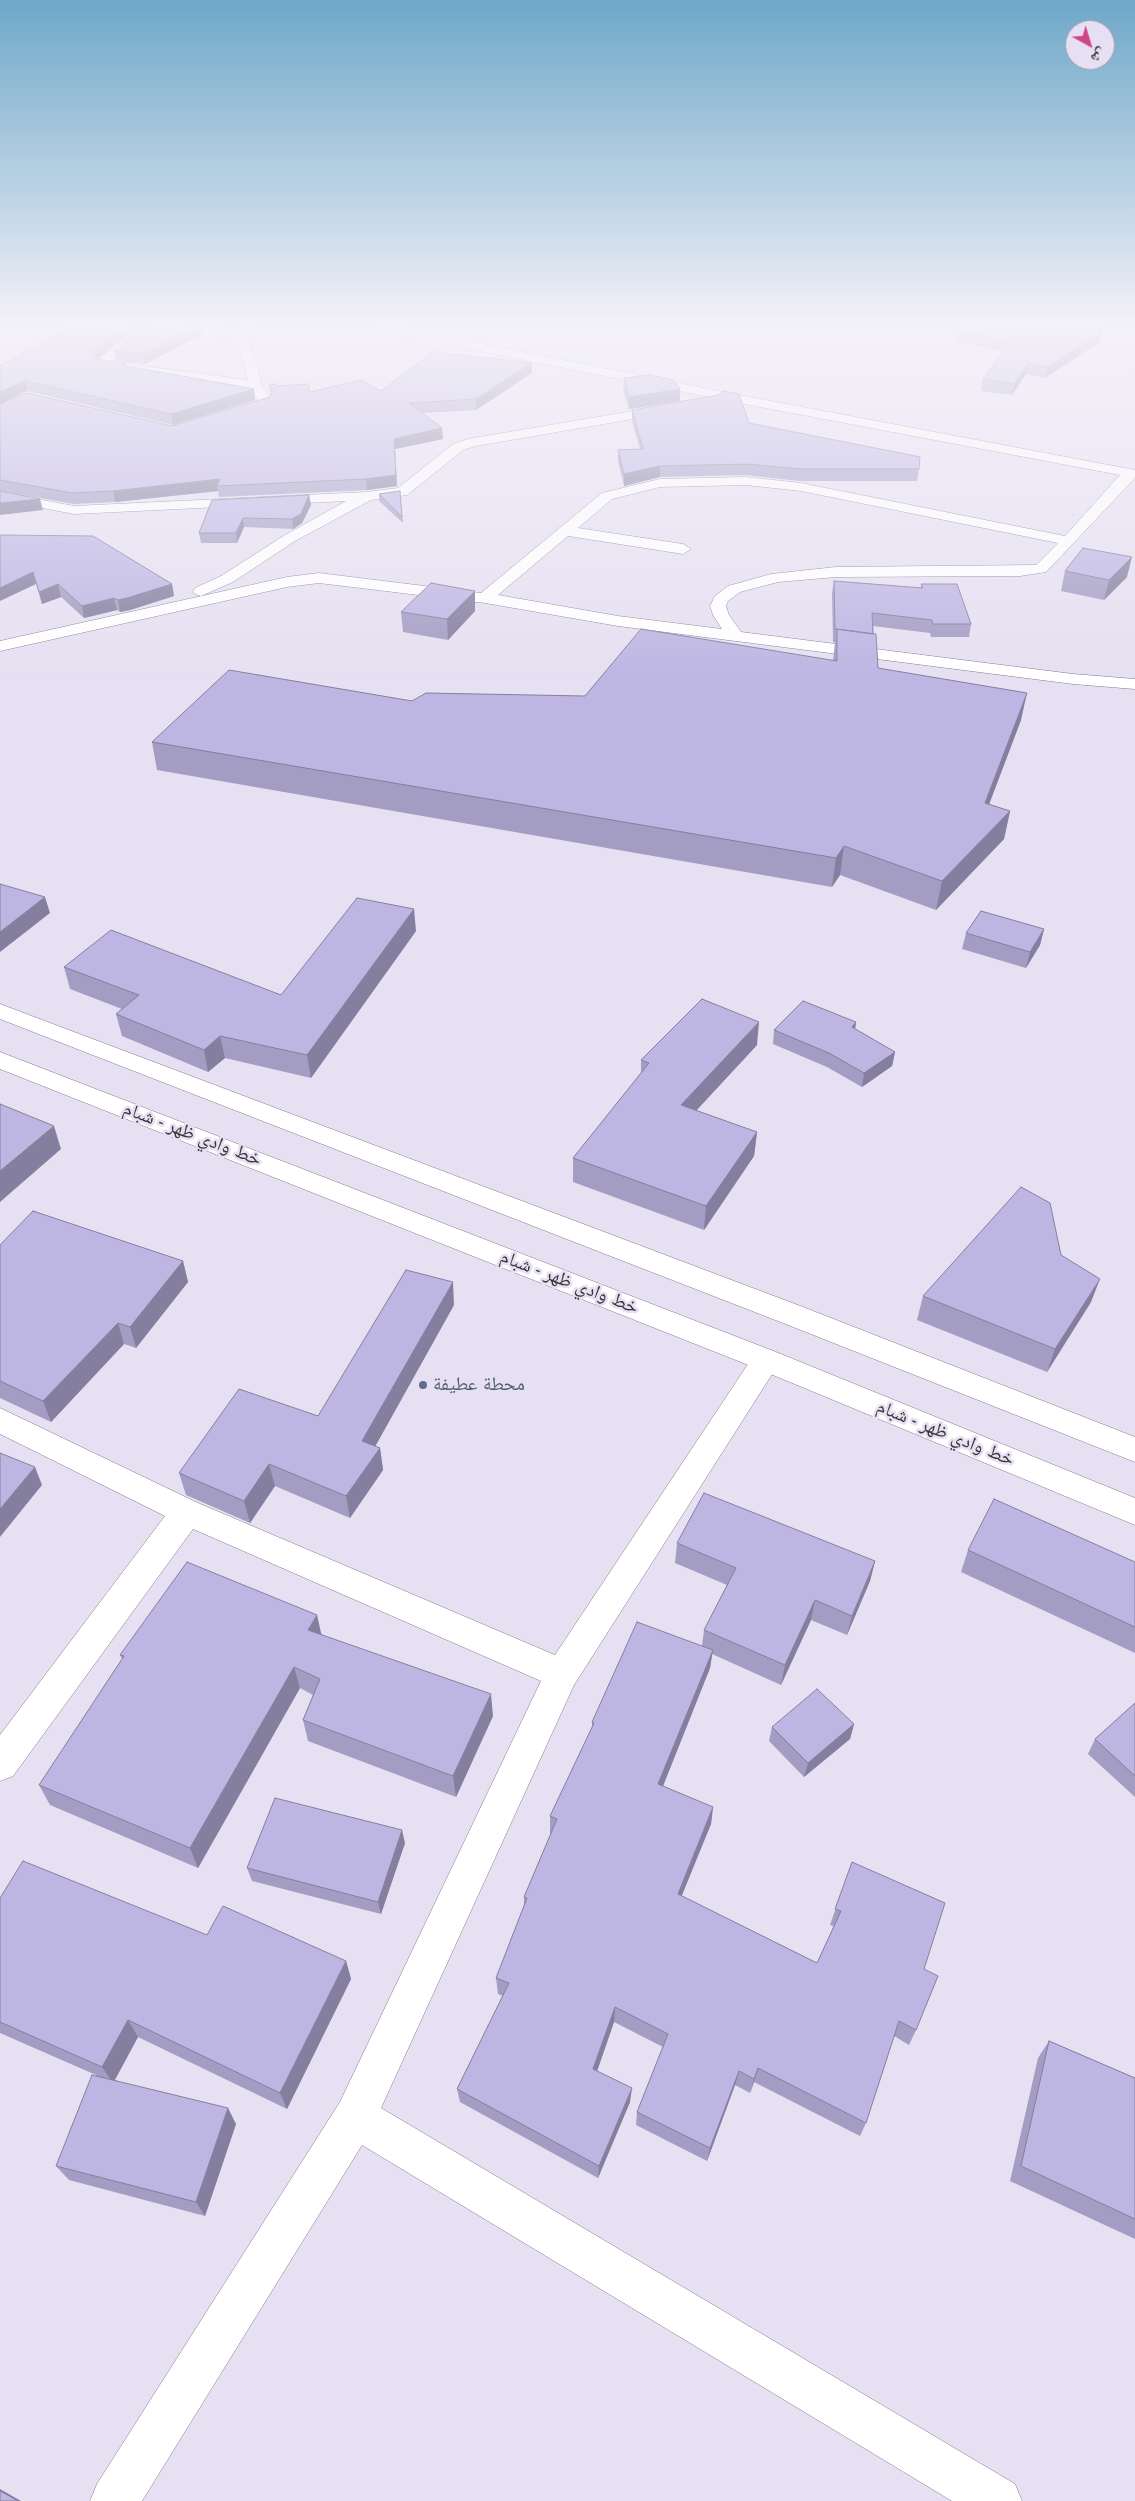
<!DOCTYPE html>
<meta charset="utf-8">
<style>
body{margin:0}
#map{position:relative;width:1135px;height:2501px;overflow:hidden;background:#e7e0f2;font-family:Jost,"Noto Naskh Arabic",sans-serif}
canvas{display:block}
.north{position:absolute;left:1065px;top:20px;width:50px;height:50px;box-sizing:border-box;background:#e7e0f2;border:1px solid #a19caa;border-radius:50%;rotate:141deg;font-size:14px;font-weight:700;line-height:20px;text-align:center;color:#39363d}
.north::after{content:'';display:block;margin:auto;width:18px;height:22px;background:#cd4787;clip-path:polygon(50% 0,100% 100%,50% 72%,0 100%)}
</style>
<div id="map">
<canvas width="1135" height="2501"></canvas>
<div class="north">ش</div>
</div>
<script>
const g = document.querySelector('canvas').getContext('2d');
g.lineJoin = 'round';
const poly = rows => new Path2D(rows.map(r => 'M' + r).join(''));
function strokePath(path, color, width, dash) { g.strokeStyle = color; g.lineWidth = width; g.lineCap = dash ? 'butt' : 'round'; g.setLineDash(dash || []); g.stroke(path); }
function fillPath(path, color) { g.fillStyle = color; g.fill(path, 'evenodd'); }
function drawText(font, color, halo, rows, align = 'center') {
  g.font = font + ' Jost,"Noto Naskh Arabic",sans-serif'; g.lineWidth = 5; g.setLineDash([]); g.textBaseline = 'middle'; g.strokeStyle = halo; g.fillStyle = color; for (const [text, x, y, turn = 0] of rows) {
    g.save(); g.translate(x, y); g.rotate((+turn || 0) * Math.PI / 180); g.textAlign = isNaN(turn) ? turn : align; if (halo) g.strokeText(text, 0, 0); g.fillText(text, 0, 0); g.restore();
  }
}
const minor = poly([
 [137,328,150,328,112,362,248,380,237,338,192,332,186,328,215,328,239,331,242,328,254,328,248,335,262,385,273,403,271,406,234,417,227,413,229,410,258,401,251,388,98,367,96,364,98,361,137,328],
 [379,328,401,328,734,394,1135,470,1135,478,1046,572,1020,576,836,577,778,582,740,592,728,601,726,606,729,615,741,632,1073,674,1135,679,1135,689,1073,684,618,626,485,603,319,583,287,587,0,651,0,641,287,577,319,573,481,593,602,493,660,479,746,477,801,483,1065,536,1120,475,734,402,385,332,379,328],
 [746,485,801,491,1058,543,1036,565,836,567,771,574,728,586,715,596,710,606,713,615,722,629,618,616,498,595,568,536,683,554,691,549,683,544,578,528,612,499,660,487,746,485],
 [668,405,675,409,673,412,476,446,463,450,407,495,371,500,295,541,233,582,201,596,195,594,193,591,195,588,221,576,285,535,346,501,74,514,0,500,0,492,74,506,367,492,398,488,453,444,468,439,668,405],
 [766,1349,776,1352,781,1360,776,1368,574,1685,381,2108,1015,2484,1022,2501,952,2501,362,2145,142,2501,90,2501,97,2484,340,2102,541,1681,193,1529,13,1776,0,1781,0,1735,165,1516,0,1434,0,1408,198,1503,555,1655,756,1352,766,1349]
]);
const major = poly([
 [0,1004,803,1307,1135,1437,1135,1462,783,1323,0,1019,0,1004],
 [0,1052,776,1352,1135,1498,1135,1525,756,1368,0,1069,0,1052]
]);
const wall = poly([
 [135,328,98,359,126,363,127,366,254,389,255,400,173,425,27,391,1,403,172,426,270,397,271,396,269,385,278,386,310,392,381,391,532,373,476,410,422,413,442,428,443,439,395,449,397,486,367,490,219,497,218,491,115,502,74,504,0,491,0,366],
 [213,328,242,328,238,329],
 [915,328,1099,328,1100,342,1045,378,1026,374,1012,395,981,391,983,379,1004,351,956,342,957,332],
 [202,335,145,364,116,361,114,351],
 [624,378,680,401,629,409,623,390],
 [632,410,749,423,919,469,917,481,799,481,746,475,660,477,624,486,618,461,618,450,640,449,632,421],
 [400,491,403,523,379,501,379,494],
 [309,495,311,505,302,523,293,529,244,527,237,543,201,543,199,533],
 [0,535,172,584,174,596,130,610,120,612,117,610,84,618,61,597,42,604,36,584],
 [1065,571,1127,577,1104,600,1061,591],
 [834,581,921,588,921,584,971,624,969,637,931,637,930,633,873,626,878,668,1021,720,989,804,1010,811,1004,839,936,910,840,875,832,887,157,770,152,742,412,701,585,696,833,661,835,642,833,642,832,593],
 [475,611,448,640,403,632,401,612],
 [1044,929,1040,945,1026,968,962,949,966,933],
 [416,931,311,1078,225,1058,208,1072,122,1036,116,1014,122,1009,70,989,64,967,281,995],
 [856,1022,855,1029,895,1052,892,1066,862,1087,827,1067,773,1044,774,1030],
 [757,1045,696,1111,757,1132,754,1156,704,1230,573,1182,573,1158,641,1073,641,1060],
 [0,1245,183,1261,188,1282,136,1348,124,1344,51,1422,0,1398],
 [1061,1255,1091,1302,1047,1372,917,1320,923,1296],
 [454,1305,375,1446,380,1448,383,1470,350,1518,275,1486,250,1523,186,1495,179,1473,318,1416],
 [677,1543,875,1561,870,1581,847,1635,811,1620,781,1685,712,1654,710,1668,663,1786,713,1807,711,1824,681,1896,817,1963,834,1926,830,1925,852,1862,924,1969,916,2030,909,2045,894,2036,866,2123,860,2136,754,2082,750,2093,735,2085,707,2161,636,2125,637,2112,663,2047,614,2022,597,2071,630,2102,598,2178,460,2102,457,2089,503,1996,498,1994,496,1978,524,1907,524,1897,551,1833,550,1833,550,1816,592,1728,592,1722,702,1646,704,1630,727,1585,675,1563],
 [968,1550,1135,1562,1135,1653,961,1572],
 [321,1634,493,1716,456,1797,308,1741,303,1720,313,1695,300,1688,198,1868,50,1805,39,1785,122,1659,120,1655],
 [1135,1703,1135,1797,1088,1754,1095,1739],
 [854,1724,850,1739,804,1777,769,1741,772,1727],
 [405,1843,381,1914,252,1881,247,1868],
 [0,1898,346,1961,351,1979,287,2109,138,2037,115,2080,236,2124,205,2216,69,2180,56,2166,96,2075,0,2033],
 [1049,2041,1135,2078,1135,2239,1010,2181,1038,2058]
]);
const shadedWall = poly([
 [122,328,135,328,97,360,92,355,95,350],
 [196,328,201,328,202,335,145,364,143,354],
 [1102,332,1100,342,1045,378,1047,367],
 [532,363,532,373,476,410,476,399],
 [1028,363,1026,374,1012,395,1014,384],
 [25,381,27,391,0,404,0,392],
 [254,389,255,400,173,425,171,414],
 [680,389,680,401,629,409,629,397],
 [442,428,443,439,395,449,397,486,367,490,366,479,394,439],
 [660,466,660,477,624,486,624,474],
 [220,479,217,486,218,491,115,502,113,491],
 [309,495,311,505,302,523,293,529,292,519],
 [40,499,43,510,0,515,0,503],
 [243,518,244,527,237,543,236,533],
 [1132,557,1127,577,1104,600,1109,580],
 [33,572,36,584,0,601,0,588],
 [58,584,61,597,42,604,39,592],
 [172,584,174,596,130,610,120,612,118,600],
 [475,591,475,611,448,640,447,619],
 [114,598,117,610,84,618,82,606],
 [1027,693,1021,720,979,831,985,803],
 [1010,811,1004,839,936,910,942,881],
 [844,846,840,875,832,887,836,858],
 [45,897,50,913,0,952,0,932],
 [414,909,416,931,311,1078,307,1055],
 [1044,929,1040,945,1026,968,1030,952],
 [759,1022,757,1045,679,1129,681,1105],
 [856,1022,854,1036,852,1027],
 [220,1036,225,1058,208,1072,204,1050],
 [895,1052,892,1066,862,1087,864,1073],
 [54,1126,61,1149,0,1202,0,1171],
 [757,1132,754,1156,704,1230,706,1206],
 [183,1261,188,1282,136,1348,130,1327],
 [1100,1279,1091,1302,1047,1372,1055,1349],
 [453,1282,454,1305,366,1463,362,1441],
 [118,1323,124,1344,51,1422,43,1401],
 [380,1448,383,1470,350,1518,346,1496],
 [269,1464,275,1486,250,1523,244,1501],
 [35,1467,42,1485,0,1537,0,1509],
 [875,1561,870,1581,847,1635,852,1616],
 [815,1600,811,1620,781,1685,785,1665],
 [317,1615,322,1637,308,1630],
 [713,1650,710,1668,657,1801,658,1784],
 [294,1667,300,1688,198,1868,190,1848],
 [491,1694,493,1716,456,1797,453,1776],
 [854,1724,850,1739,804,1777,808,1763],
 [713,1807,711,1824,676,1910,678,1894],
 [402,1830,405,1843,381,1914,378,1902],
 [346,1961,351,1979,287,2109,280,2093],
 [615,2007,614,2022,593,2083,593,2069],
 [128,2020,138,2037,113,2083,102,2067],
 [758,2068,754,2082,750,2093,754,2079],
 [739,2071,735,2085,707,2161,710,2148],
 [632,2088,630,2102,598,2178,599,2166],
 [228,2108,236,2124,205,2216,196,2202],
 [0,2489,21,2501,18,2501,0,2491]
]);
const building = poly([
 [67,328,122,328,95,350,92,355,96,359,126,363,121,365,254,389,171,414,25,381,0,392,0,366,67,328],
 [140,328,196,328,143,354,114,351,140,328],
 [962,328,1099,328,1102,332,1047,367,1028,363,1014,384,983,379,1011,341,957,331,962,328],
 [433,352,532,363,476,399,409,403,442,428,394,439,396,475,366,479,217,486,220,479,113,491,72,493,0,480,0,404,27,393,172,426,270,397,273,392,269,385,276,384,278,386,308,384,310,392,361,380,381,391,433,352],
 [649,375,673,380,680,389,629,397,624,378,649,375],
 [724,391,739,394,749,423,920,457,919,469,800,469,747,464,660,466,624,474,618,450,643,449,632,410,718,395,724,391],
 [0,491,40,499,0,503,0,491],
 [400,491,402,517,379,494,400,491],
 [309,495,301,514,292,519,243,518,236,533,199,533,212,500,309,495],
 [0,535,93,536,172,584,127,598,118,600,114,598,82,606,58,584,39,592,33,572,0,588,0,535],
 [1083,548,1132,557,1109,580,1065,571,1083,548],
 [834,581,923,588,921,584,957,584,971,624,933,624,932,620,872,613,873,634,835,629,834,581],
 [431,583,475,591,447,619,401,612,431,583],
 [641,629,837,661,837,629,876,634,878,668,1027,693,985,803,1010,811,942,881,844,846,836,858,152,742,229,670,412,701,426,693,585,696,641,629],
 [0,884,45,897,0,932,0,884],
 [357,898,414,909,307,1055,220,1036,204,1050,116,1014,139,995,64,967,111,930,281,995,357,898],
 [981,911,1044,929,1030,952,966,933,981,911],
 [702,999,759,1022,681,1105,757,1132,706,1206,573,1158,649,1063,641,1060,702,999],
 [803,1001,856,1022,852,1027,895,1052,864,1073,829,1053,774,1030,803,1001],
 [0,1104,54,1126,0,1171,0,1104],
 [1021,1187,1050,1203,1061,1255,1100,1279,1055,1349,923,1296,1021,1187],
 [33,1211,183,1261,130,1327,118,1323,43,1401,0,1381,0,1245,33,1211],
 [406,1270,453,1282,362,1441,380,1448,346,1496,269,1464,244,1501,179,1473,239,1389,318,1416,406,1270],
 [0,1453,35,1467,0,1509,0,1453],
 [704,1493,875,1561,852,1616,815,1600,785,1665,704,1630,736,1568,677,1543,704,1493],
 [994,1499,1135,1562,1135,1627,968,1550,994,1499],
 [187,1562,317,1615,308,1630,491,1694,453,1776,303,1720,320,1679,294,1667,190,1848,39,1785,124,1656,120,1655,187,1562],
 [637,1622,713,1650,658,1784,713,1807,678,1894,817,1963,841,1911,835,1909,852,1862,945,1903,924,1969,938,1976,916,2030,899,2021,866,2123,758,2068,754,2079,739,2071,710,2148,637,2112,668,2034,615,2007,593,2069,632,2088,599,2166,457,2089,509,1983,496,1978,527,1898,524,1897,557,1819,550,1816,594,1723,592,1722,637,1622],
 [817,1689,854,1724,808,1763,772,1727,817,1689],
 [1135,1703,1135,1776,1095,1739,1135,1703],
 [275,1798,402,1830,378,1902,247,1868,275,1798],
 [23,1861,207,1935,223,1906,346,1961,280,2093,128,2020,102,2067,0,2022,0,1898,23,1861],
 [1049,2041,1135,2078,1135,2219,1021,2166,1049,2041],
 [92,2075,228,2108,196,2202,56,2166,92,2075],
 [0,2491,18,2501,0,2501,0,2491]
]);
const markers = [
 [423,1385,5,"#5c6f8a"]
];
const streetNames = [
 ["خط وادي ظهر - شبام",192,1135,21],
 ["خط وادي ظهر - شبام",569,1283,21],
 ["خط وادي ظهر - شبام",945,1434,22]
];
const serviceNames = [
 ["محطة عطيفة",433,1385]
];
strokePath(minor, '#817a8b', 1);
strokePath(major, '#817a8b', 1);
fillPath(minor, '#fff');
fillPath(major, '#fff');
fillPath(wall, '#a39dc3');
fillPath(shadedWall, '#847f9f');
fillPath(building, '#bdb6e3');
strokePath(building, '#847f9f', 1);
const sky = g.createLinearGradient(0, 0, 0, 678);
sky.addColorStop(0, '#6ea8c8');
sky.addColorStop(0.48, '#f4f1f9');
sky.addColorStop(1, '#f4f1f900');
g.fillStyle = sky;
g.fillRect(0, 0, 1135, 678);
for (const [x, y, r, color] of markers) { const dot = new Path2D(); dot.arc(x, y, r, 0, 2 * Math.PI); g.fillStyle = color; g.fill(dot); strokePath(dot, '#e7e0f2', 2); }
drawText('19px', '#39363d', '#e7e0f2', streetNames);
drawText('19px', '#4e5e75', '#e7e0f2', serviceNames, 'left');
</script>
